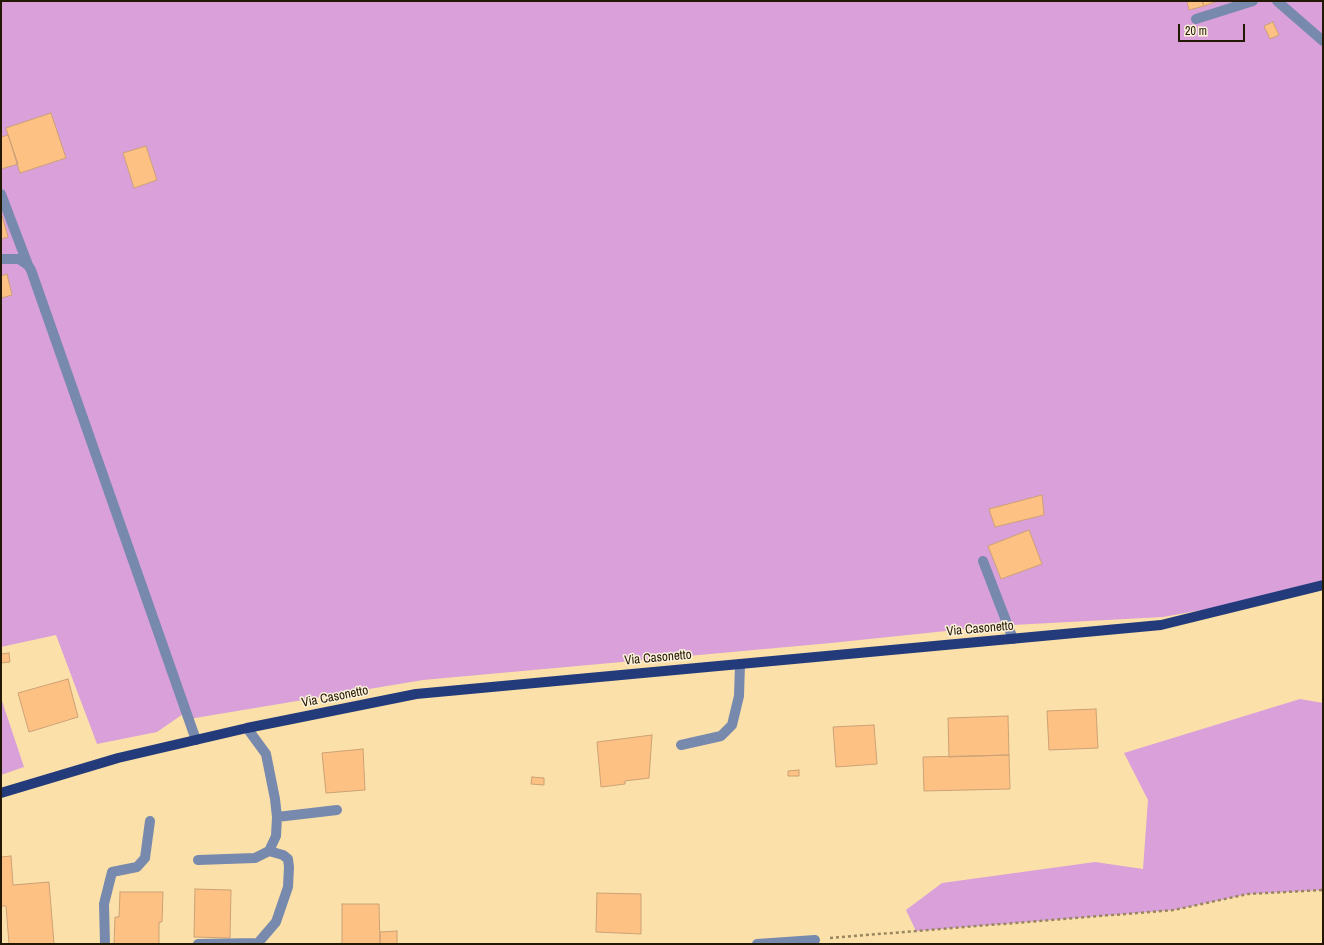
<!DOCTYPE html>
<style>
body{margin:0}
#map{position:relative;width:1324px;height:945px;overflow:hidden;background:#fbe1a9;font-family:"Archivo Narrow",sans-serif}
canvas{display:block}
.frame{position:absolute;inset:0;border:2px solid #221803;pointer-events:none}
.scale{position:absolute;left:1178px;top:24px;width:67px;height:18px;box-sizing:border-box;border:2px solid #221803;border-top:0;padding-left:5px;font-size:12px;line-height:14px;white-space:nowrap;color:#221803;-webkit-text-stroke:3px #fbf0da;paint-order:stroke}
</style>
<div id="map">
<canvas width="1324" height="945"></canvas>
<div class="frame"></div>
<div class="scale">20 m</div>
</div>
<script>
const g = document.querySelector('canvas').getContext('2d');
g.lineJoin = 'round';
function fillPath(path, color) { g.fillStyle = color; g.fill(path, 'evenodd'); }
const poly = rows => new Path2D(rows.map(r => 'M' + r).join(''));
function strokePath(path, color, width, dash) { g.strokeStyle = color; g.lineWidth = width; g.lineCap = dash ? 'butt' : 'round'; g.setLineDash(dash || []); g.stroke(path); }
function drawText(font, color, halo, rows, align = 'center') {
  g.font = font + ' "Archivo Narrow",sans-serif'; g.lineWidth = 3; g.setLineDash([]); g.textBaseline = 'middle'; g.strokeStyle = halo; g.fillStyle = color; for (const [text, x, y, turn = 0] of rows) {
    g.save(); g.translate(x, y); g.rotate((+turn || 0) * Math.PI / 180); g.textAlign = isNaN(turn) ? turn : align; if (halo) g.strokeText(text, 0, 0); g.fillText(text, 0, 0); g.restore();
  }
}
const green = poly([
 [1,1,1323,1,1323,585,1279,596,1163,617,994,626,831,643,423,680,189,719,186,712,157,732,97,744,56,635,1,647],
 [1,698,24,767,1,775],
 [1300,699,1323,703,1323,890,1248,894,1174,910,916,931,906,910,942,883,1095,862,1143,869,1148,800,1124,753]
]);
const building = poly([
 [1187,1,1202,1,1204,6,1189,10,1187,1],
 [1202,1,1218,1,1204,6,1202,1],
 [1273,22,1279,35,1270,39,1264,26,1273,22],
 [51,113,66,158,20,173,6,128,51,113],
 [8,135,18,164,1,169,1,137,8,135],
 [146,146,157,180,134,188,123,153,146,146],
 [1,212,8,237,1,239,1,212],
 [7,274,12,295,1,298,1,276,7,274],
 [1042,495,1044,515,995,527,989,509,1042,495],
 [1029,530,1042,564,1001,579,988,546,1029,530],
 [9,653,10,662,1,663,1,654,9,653],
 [68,679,78,717,29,732,18,693,68,679],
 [1096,709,1098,748,1049,750,1047,711,1096,709],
 [1008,716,1009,755,949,757,948,718,1008,716],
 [874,725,877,764,836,767,833,727,874,725],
 [652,735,649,778,625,781,625,784,601,787,597,742,652,735],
 [363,749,365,790,326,793,322,753,363,749],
 [1009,755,1010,789,924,791,923,757,1009,755],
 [799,770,799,776,788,776,788,771,799,770],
 [532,777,544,778,544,785,531,784,532,777],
 [11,856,13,885,49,882,54,944,9,944,6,906,1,906,1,857,11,856],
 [195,889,231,890,230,938,194,937,195,889],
 [120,892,163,892,162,922,159,922,159,944,114,944,115,917,119,917,120,892],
 [597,893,641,894,641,934,596,932,597,893],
 [342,904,379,904,380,944,342,944,342,904],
 [397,931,397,944,380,944,380,932,397,931]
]);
const path = poly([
 [830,938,1174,910,1248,894,1323,890]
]);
const minor = poly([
 [1277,1,1323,41],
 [1196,19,1253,1],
 [1,194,28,265],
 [1,259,19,259,28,265,31,270,196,740],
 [983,561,1013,639],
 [247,728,266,754,275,799,277,817,337,810],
 [681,745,721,736,732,725,739,696,740,664],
 [198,860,255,858,269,851,276,836,277,817],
 [105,944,104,904,112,872,137,867,145,858,150,821],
 [198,944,258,943,276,922,288,887,289,867,288,859,283,855,269,851],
 [757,944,815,940]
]);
const major = poly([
 [1,793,118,758,247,728,416,694,1161,625,1323,585]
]);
const streetNames = [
 ["Via Casonetto",980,629,-5],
 ["Via Casonetto",658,658,-5],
 ["Via Casonetto",335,697,-11]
];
fillPath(green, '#d9a0da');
fillPath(building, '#fec184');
strokePath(building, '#cca176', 1);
strokePath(path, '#99865e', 2.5, [3, 3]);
strokePath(minor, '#7889ae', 10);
strokePath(major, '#243b7b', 10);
drawText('13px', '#221803', '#fbf0da', streetNames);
</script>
